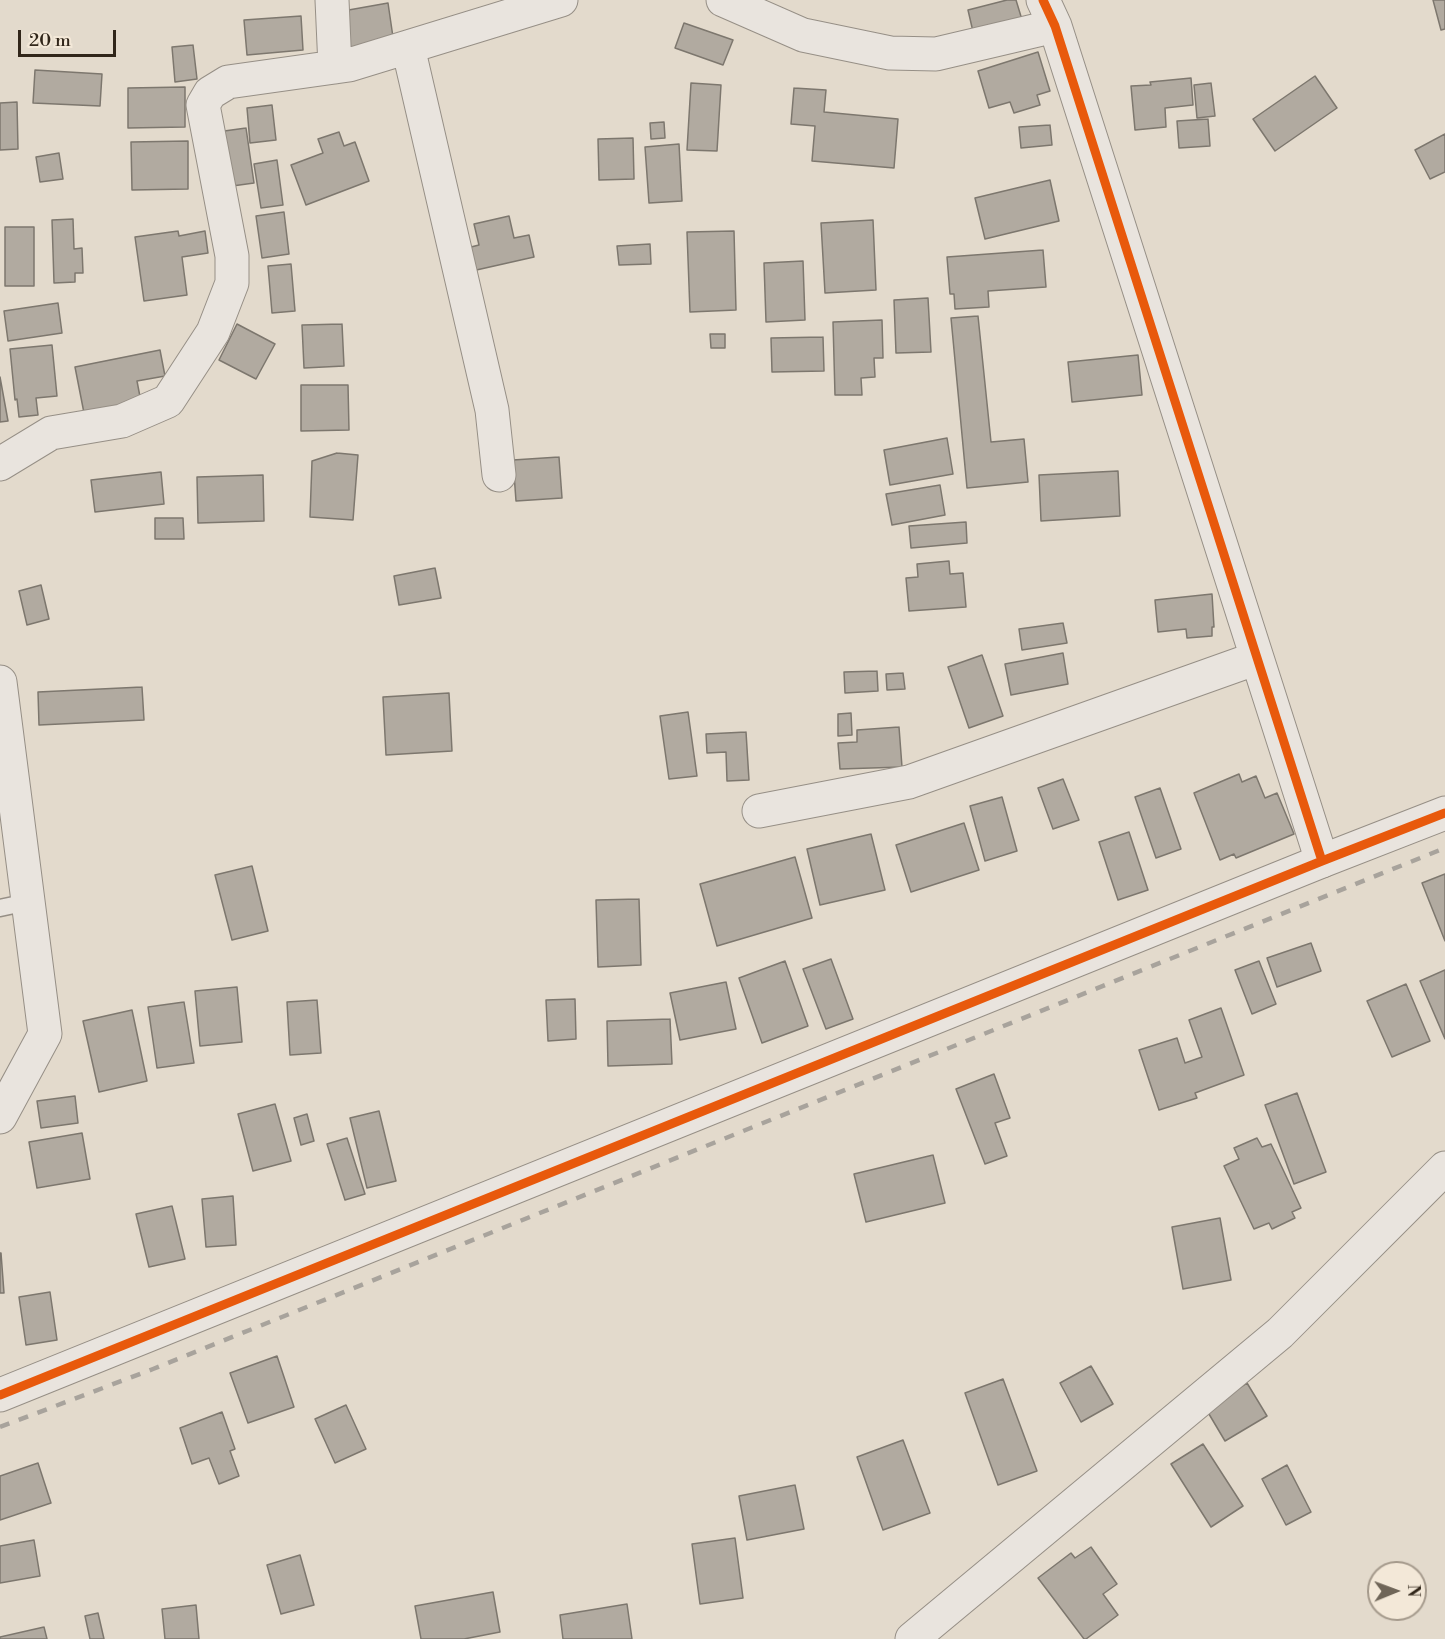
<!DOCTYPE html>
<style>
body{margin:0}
#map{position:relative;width:1445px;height:1639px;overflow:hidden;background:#e3dacc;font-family:"Libre Bodoni",serif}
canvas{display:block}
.north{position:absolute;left:1367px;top:1561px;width:60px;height:60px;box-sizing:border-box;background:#f3e8d8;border:2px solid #a59a8c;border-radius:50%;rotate:89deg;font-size:16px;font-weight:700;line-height:24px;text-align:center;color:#31261a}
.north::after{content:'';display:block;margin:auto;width:21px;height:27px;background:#6f6558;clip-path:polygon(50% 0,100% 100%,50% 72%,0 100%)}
.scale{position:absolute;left:18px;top:30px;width:98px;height:27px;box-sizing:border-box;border:3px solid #31261a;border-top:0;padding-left:8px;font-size:18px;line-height:21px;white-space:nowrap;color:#31261a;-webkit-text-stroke:4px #f3e8d8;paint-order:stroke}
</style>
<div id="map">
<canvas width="1445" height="1639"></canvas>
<div class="north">N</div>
<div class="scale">20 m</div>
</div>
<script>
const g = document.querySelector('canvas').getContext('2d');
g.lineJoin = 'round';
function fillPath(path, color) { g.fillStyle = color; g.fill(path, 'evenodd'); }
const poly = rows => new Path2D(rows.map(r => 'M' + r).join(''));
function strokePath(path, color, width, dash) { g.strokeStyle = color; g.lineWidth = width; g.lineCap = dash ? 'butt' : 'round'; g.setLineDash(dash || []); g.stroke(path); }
const building = poly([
 [1007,0,1016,0,1023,23,974,36,968,10,1007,0],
 [1433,0,1445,0,1445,29,1441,30,1433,0],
 [388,3,394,44,350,52,343,11,388,3],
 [301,16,303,50,247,55,244,20,301,16],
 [684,23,733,40,723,65,675,48,684,23],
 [193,45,197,79,175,82,172,47,193,45],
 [1038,52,1050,91,1037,95,1040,105,1014,113,1010,102,989,108,978,71,1038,52],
 [35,70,102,74,100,106,33,103,35,70],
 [1315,76,1337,108,1275,151,1253,119,1315,76],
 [1191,78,1193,105,1165,108,1166,127,1135,130,1131,86,1151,85,1150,82,1191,78],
 [691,83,721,85,717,151,687,150,691,83],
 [1211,83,1215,116,1197,118,1194,85,1211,83],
 [185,87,185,127,128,128,128,88,185,87],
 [794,88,826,90,824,112,898,119,894,168,812,161,815,126,791,124,794,88],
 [17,102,18,149,0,150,0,103,17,102],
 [272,105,276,140,250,143,247,108,272,105],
 [1208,119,1210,146,1179,148,1177,121,1208,119],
 [664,122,665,138,651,139,650,123,664,122],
 [1050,125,1052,145,1021,148,1019,127,1050,125],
 [246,128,254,183,225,187,217,132,246,128],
 [339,132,344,146,355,142,369,181,306,205,291,165,323,153,318,139,339,132],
 [1445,134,1445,172,1430,179,1415,150,1445,134],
 [633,138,634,179,599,180,598,139,633,138],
 [188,141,188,189,132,190,131,142,188,141],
 [679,144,682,201,649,203,645,147,679,144],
 [59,153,63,179,40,182,36,157,59,153],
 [277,160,283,205,261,208,254,164,277,160],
 [1050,180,1059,221,985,239,975,198,1050,180],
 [284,212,289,254,262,258,256,216,284,212],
 [509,216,514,238,529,235,534,257,472,271,467,248,479,245,474,224,509,216],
 [73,219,74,249,82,248,83,273,75,273,75,282,54,283,52,220,73,219],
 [873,220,876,290,825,293,821,223,873,220],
 [5,227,34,227,34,286,5,286,5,227],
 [178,231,179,236,205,231,208,253,182,257,187,295,144,301,135,237,178,231],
 [734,231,736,310,690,312,687,232,734,231],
 [650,244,651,264,619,265,617,246,650,244],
 [1043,250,1046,287,988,291,989,307,955,309,954,294,950,294,947,257,1043,250],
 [803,261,805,320,766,322,764,263,803,261],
 [291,264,295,311,272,313,268,266,291,264],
 [928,298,931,352,896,353,894,300,928,298],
 [58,303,62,333,8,341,4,311,58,303],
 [978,316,991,442,1024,439,1028,482,967,488,951,318,978,316],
 [882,320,883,358,874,358,875,377,861,378,862,395,835,395,833,322,882,320],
 [237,324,275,344,256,379,219,360,237,324],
 [342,324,344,366,304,368,302,325,342,324],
 [710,334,725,334,725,348,711,348,710,334],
 [823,337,824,371,772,372,771,338,823,337],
 [52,345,57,396,36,398,38,415,19,417,17,399,15,400,10,349,52,345],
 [160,350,165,376,137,381,141,402,84,413,75,367,160,350],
 [1138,355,1142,395,1072,402,1068,362,1138,355],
 [0,377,8,421,0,422,0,377],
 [301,385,348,385,349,430,301,431,301,385],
 [947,438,953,474,890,485,884,450,947,438],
 [337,453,358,455,353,520,310,517,312,461,337,453],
 [559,457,562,498,516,501,513,460,559,457],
 [1118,471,1120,516,1041,521,1039,475,1118,471],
 [161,472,164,504,95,512,91,480,161,472],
 [263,475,264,521,198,523,197,477,263,475],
 [940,485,945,515,892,525,886,494,940,485],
 [155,518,183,518,184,539,155,539,155,518],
 [966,522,967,543,911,548,909,526,966,522],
 [949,561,950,574,963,573,966,607,909,611,906,578,918,577,917,564,949,561],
 [435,568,441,598,399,605,394,576,435,568],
 [41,585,49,619,27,625,19,591,41,585],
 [1212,594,1214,627,1212,627,1212,636,1187,638,1186,629,1158,632,1155,600,1212,594],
 [1063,623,1067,643,1022,650,1019,629,1063,623],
 [1063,653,1068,684,1011,695,1005,664,1063,653],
 [982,655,1003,716,969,728,948,667,982,655],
 [877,671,878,691,845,693,844,672,877,671],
 [903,673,905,689,887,690,886,674,903,673],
 [142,687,144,720,39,725,38,692,142,687],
 [449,693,452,751,386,755,383,697,449,693],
 [688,712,697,776,669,779,660,716,688,712],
 [851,713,852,735,838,736,838,714,851,713],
 [899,727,902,767,840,769,838,743,857,742,857,730,899,727],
 [746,732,749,780,727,781,726,752,707,753,706,734,746,732],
 [1239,774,1242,782,1256,776,1265,798,1277,793,1294,834,1236,858,1234,854,1220,860,1194,793,1239,774],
 [1063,779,1079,820,1053,829,1038,788,1063,779],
 [1160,788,1181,849,1156,858,1135,797,1160,788],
 [1002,797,1017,851,985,861,970,806,1002,797],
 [964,823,979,870,911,892,896,845,964,823],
 [1129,832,1148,890,1118,900,1099,842,1129,832],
 [871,834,885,890,820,905,807,849,871,834],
 [795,857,812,918,717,946,700,884,795,857],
 [252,866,268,931,232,940,215,875,252,866],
 [1445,874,1445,941,1422,883,1445,874],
 [639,899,641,965,598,967,596,900,639,899],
 [1311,943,1321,971,1277,987,1267,958,1311,943],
 [831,959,853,1019,826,1029,803,969,831,959],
 [785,961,808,1026,762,1043,739,978,785,961],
 [1259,961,1276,1004,1252,1014,1235,970,1259,961],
 [1445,970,1445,1039,1420,981,1445,970],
 [726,982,736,1029,680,1040,670,993,726,982],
 [1406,984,1430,1041,1392,1057,1367,1001,1406,984],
 [237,987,242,1042,200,1046,195,991,237,987],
 [575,999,576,1039,548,1041,546,1000,575,999],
 [317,1000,321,1053,290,1055,287,1002,317,1000],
 [184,1002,194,1063,157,1068,148,1007,184,1002],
 [1221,1008,1244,1075,1195,1093,1197,1098,1159,1110,1139,1050,1177,1038,1185,1063,1202,1057,1189,1020,1221,1008],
 [132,1010,147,1081,99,1092,83,1021,132,1010],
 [670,1019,672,1064,608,1066,607,1021,670,1019],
 [994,1074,1010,1118,995,1123,1007,1156,985,1164,956,1089,994,1074],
 [1297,1093,1326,1172,1294,1184,1265,1105,1297,1093],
 [75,1096,78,1123,41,1128,37,1101,75,1096],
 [275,1104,291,1161,253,1171,238,1114,275,1104],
 [379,1111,396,1181,367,1188,350,1118,379,1111],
 [307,1114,314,1141,301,1145,294,1118,307,1114],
 [82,1133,90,1179,37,1188,29,1142,82,1133],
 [347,1138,365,1194,345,1200,327,1144,347,1138],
 [1257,1138,1262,1147,1271,1144,1301,1208,1292,1212,1295,1218,1272,1229,1269,1223,1254,1229,1224,1166,1239,1159,1234,1148,1257,1138],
 [933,1155,945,1203,866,1222,854,1174,933,1155],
 [233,1196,236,1245,206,1247,202,1199,233,1196],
 [172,1206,185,1259,149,1267,136,1214,172,1206],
 [1220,1218,1231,1280,1183,1289,1172,1227,1220,1218],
 [0,1253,1,1253,4,1293,0,1293,0,1253],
 [50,1292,57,1340,26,1345,19,1297,50,1292],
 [277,1356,294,1407,248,1423,230,1373,277,1356],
 [1091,1366,1113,1404,1081,1422,1060,1383,1091,1366],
 [1003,1379,1037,1471,998,1485,965,1393,1003,1379],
 [1247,1383,1267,1416,1225,1441,1206,1409,1247,1383],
 [346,1405,366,1449,335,1463,315,1419,346,1405],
 [222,1412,235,1449,230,1451,239,1476,219,1484,209,1458,192,1464,180,1428,222,1412],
 [903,1440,930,1513,883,1530,857,1457,903,1440],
 [1203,1444,1243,1506,1211,1527,1171,1464,1203,1444],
 [38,1463,51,1503,0,1520,0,1476,38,1463],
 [1287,1465,1311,1512,1286,1525,1262,1479,1287,1465],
 [795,1485,804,1529,747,1540,739,1496,795,1485],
 [735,1538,743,1598,700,1604,692,1544,735,1538],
 [34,1540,40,1576,0,1583,0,1546,34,1540],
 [1091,1547,1117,1584,1103,1594,1118,1615,1086,1639,1084,1639,1038,1578,1071,1553,1075,1558,1091,1547],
 [300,1555,314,1605,281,1614,267,1565,300,1555],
 [493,1592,500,1632,464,1639,421,1639,415,1606,493,1592],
 [627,1604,632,1639,563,1639,560,1615,627,1604],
 [196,1605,199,1639,165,1639,162,1609,196,1605],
 [98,1613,104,1639,90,1639,85,1616,98,1613],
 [44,1627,47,1639,0,1639,0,1637,44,1627]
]);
const service = poly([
 [0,908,28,902]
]);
const minor = poly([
 [332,0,335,67],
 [723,0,803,35,890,53,936,54,1055,26],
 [1043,0,1055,26,1322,861],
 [408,47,492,410,499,475],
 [0,464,51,433,122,421,168,401,213,332,232,283,232,256,203,105,210,93,228,82,349,65,561,0],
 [0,682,45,1034,0,1117],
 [759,811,909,782,1257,658],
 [912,1639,1280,1333,1445,1168]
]);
const tertiary = poly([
 [0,1395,1322,861,1445,813]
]);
const rail = poly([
 [0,1427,153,1369,1445,848]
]);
const cycleway = poly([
 [1043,0,1055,26,1322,861],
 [0,1395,1322,861,1445,813]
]);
fillPath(building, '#b1aaa0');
strokePath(building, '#7d776e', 1.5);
strokePath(service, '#968f86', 19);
strokePath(minor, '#968f86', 35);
strokePath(tertiary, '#968f86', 35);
strokePath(service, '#e9e4de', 16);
strokePath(minor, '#e9e4de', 33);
strokePath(tertiary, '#e9e4de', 33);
strokePath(rail, '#a8a39c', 4.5, [10, 10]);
strokePath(cycleway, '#e8590c', 9);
</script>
